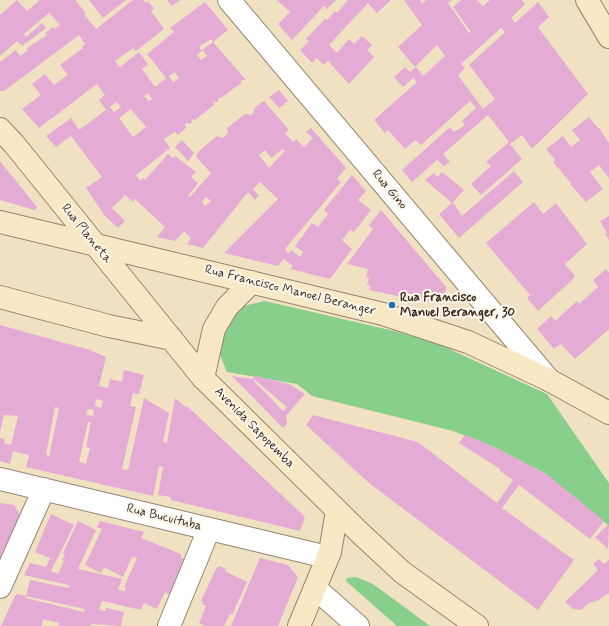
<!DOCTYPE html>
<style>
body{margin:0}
canvas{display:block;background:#f0e1c2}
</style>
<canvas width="609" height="626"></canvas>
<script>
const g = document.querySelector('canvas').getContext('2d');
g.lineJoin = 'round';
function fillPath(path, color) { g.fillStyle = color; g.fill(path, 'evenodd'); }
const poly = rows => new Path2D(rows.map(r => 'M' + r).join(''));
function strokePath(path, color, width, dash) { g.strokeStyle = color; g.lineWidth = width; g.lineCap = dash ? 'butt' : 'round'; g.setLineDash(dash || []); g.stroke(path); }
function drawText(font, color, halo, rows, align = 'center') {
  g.font = font + ' Mynerve,sans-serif'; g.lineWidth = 4; g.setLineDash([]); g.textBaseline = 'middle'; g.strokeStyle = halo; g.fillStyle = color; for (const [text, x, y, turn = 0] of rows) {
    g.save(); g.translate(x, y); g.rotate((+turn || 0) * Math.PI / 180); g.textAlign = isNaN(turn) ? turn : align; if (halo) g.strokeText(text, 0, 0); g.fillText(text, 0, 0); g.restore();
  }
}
const green = poly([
 [265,301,394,331,436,343,547,394,609,483,609,526,546,474,494,447,453,431,312,396,297,384,227,372,220,355,227,319,239,307],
 [356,577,373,584,430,626,397,626,346,581,347,578]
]);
const building = poly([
 [17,0,27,11,40,0,75,0,86,13,84,14,96,29,133,0,143,0,146,3,148,1,154,8,151,11,164,29,136,51,133,48,115,61,120,67,139,52,148,64,142,69,155,87,166,78,147,54,174,32,170,28,205,2,228,30,213,42,211,39,199,47,202,51,197,55,201,60,207,56,202,50,213,42,246,80,241,80,241,83,221,98,219,97,218,102,214,102,214,105,195,120,192,119,191,124,185,123,186,128,178,135,175,132,164,139,170,148,136,175,140,181,143,178,145,180,168,154,173,158,175,156,196,172,191,177,198,183,188,196,190,197,211,173,196,157,198,152,217,136,222,138,225,136,228,133,227,128,245,114,252,115,255,107,264,101,289,130,285,133,293,142,296,139,304,147,313,138,306,132,311,128,346,168,337,179,341,182,285,249,288,253,291,250,300,257,303,252,295,246,312,223,318,227,328,214,324,210,352,175,366,191,358,200,371,210,354,232,350,230,342,240,352,249,330,279,290,269,293,266,284,259,278,266,224,253,278,199,260,182,253,189,259,195,255,200,248,192,203,248,187,244,191,238,184,231,175,241,157,237,165,227,135,199,133,202,125,195,112,208,125,221,118,228,117,227,105,216,86,188,102,177,71,136,56,147,46,136,71,118,79,130,106,110,99,100,105,95,97,84,39,128,22,109,41,95,32,84,45,74,54,85,68,75,60,65,83,48,82,46,85,44,79,35,4,91,0,91,0,62,16,50,20,56,28,50,27,48,47,35,45,33,53,27,55,29,60,25,49,13,24,34,26,37,42,23,46,28,22,46,17,41,0,56,0,15],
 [175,72,179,78,173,82,169,76],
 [148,93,152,99,149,101,144,96],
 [117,102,121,107,114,112,110,107],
 [131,109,146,127,133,137,119,118],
 [283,149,285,151,269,168,259,155,265,150,271,158],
 [206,197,211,201,205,206,202,202],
 [89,0,126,0,103,18],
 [167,0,180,0,172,6],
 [277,0,336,0,327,9,324,6,292,40,278,24,290,12],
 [348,0,391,0,377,13,368,3,329,45,337,53,349,39,354,44,362,36,372,45,367,50,374,57,349,84,328,61,323,65,317,58,312,63,300,50,309,41,306,39,325,19,327,20,335,11,337,13],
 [404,0,420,0,422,4,426,0,452,0,448,3,469,33,471,32,453,7,461,0,477,0,483,6,490,0,522,0,525,4,511,18,515,23,538,2,549,17,538,27,588,94,532,149,522,135,510,144,522,159,481,195,471,184,491,166,486,162,509,142,488,115,443,154,450,162,444,166,437,160,412,182,402,170,450,127,454,132,465,125,462,121,476,108,470,101,421,145,415,140,405,149,388,130,385,133,374,120,417,82,413,78,403,87,394,77,405,67,410,72,416,67,423,76,445,56,437,45,415,67,398,47,422,25],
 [501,28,505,32,469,65,495,99,483,109,458,75,465,68,461,64],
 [279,90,288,101,279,108,269,97],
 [589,117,598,128,599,128,609,143,609,178,599,165,590,172,603,189,586,202,570,184,571,183,553,162,555,160,546,149,563,136,571,147,580,140,572,130],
 [182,140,194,153,188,161,175,147],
 [0,161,37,207,35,210,0,200],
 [514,171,523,182,459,238,439,214,452,203,425,180,434,173,437,177,442,172,464,190,453,202,462,216],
 [534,202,543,214,556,203,587,244,565,264,575,276,572,280,538,311,527,298,530,295,486,243],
 [381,210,446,287,445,295,439,301,426,302,369,290,370,285,367,285,369,278,366,277,368,269,347,264,373,229,369,225],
 [609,216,609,240,605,234,607,233,600,221],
 [606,269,609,273,609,329,575,359,561,344,554,349,537,329,551,316,555,321,577,301,579,304,598,287,593,280],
 [0,325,90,350,106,357,99,386,108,388,110,379,122,382,124,370,144,375,139,394,133,393,130,406,136,407,122,469,128,470,144,398,169,413,163,442,167,443,175,398,187,408,187,406,305,517,300,531,171,500,171,497,158,495,163,467,159,466,153,496,26,467,29,455,13,451,10,464,0,461,0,438,5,439,4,443,11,445,18,416,4,415,0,432],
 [96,399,103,401,101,408,95,406],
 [55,407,59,408,49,457,46,454],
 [88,409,94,410,93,416,86,415],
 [88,422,91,422,86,447,90,448,86,464,79,462],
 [232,376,252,379,256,376,289,384,305,394,286,416,287,424,283,428],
 [255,380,287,407,283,411,254,381],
 [313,415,418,442,497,503,513,480,500,471,500,469,459,443,465,435,476,439,504,452,549,476,604,521,590,539,519,485,502,508,574,560,538,610,369,483,306,425],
 [0,503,14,505,19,513,19,517,0,557],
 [51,514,74,525,51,571,58,574,64,561,62,560,65,554,63,553,78,521,96,530,78,569,122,579,118,590,125,591,126,587,124,587,137,558,132,557,123,577,104,567,101,573,85,565,102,529,97,527,100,521,144,532,141,538,181,554,181,558,186,559,170,595,165,592,157,609,144,603,141,610,102,601,99,610,105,611,106,608,124,612,121,626,91,624,91,626,59,626,59,623,43,619,42,626,1,626,16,594,26,596,26,598,84,612,85,609,26,596,30,580,69,588,69,585,24,575,30,563,46,567,50,558,35,552],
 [608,525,609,526,608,549,595,537],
 [260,558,288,565,298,577,278,626,231,626],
 [599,559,604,564,609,560,609,593,597,601,589,603,581,610,573,609,565,602,598,570,593,564],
 [220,566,226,569,225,571,247,582,232,615,230,614,224,626,205,626,199,623,206,606,202,604,203,602,201,601,217,567,218,568]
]);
const minor = poly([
 [229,0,549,380],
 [0,479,327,557],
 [0,587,44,489],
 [315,588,358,626],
 [169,626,209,529]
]);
const secondary = poly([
 [587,0,609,37],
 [0,129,14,144,203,378,359,532,402,572,477,626],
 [0,222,383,314,468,342,549,380,609,413],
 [0,297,109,326,172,339],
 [203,378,214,329,227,307,252,282],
 [299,626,330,552,337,511]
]);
const markers = [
 [392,305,4,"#1f6fb2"]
];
const streetNames = [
 ["Rua Gino",389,190,50],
 ["Rua Planeta",86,234,51],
 ["Rua Francisco Manoel Beranger",290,291,14],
 ["Avenida Sapopemba",254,428,45],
 ["Rua Bucuituba",164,518,14]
];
const poiNames = [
 ["Rua Francisco",400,298],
 ["Manuel Beranger, 30",400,313]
];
fillPath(green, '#87cf8b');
fillPath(building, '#e4acd5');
strokePath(minor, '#968670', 24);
strokePath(secondary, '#968670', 24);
strokePath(minor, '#fff', 22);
strokePath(secondary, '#f8e8c3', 22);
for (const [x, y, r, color] of markers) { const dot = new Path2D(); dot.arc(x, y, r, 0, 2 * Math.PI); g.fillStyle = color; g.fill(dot); strokePath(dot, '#fbf7ec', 1.5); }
drawText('13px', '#3b2a1e', '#fbf7ec', streetNames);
drawText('bold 13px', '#3b2a1e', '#fbf7ec', poiNames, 'left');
</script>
